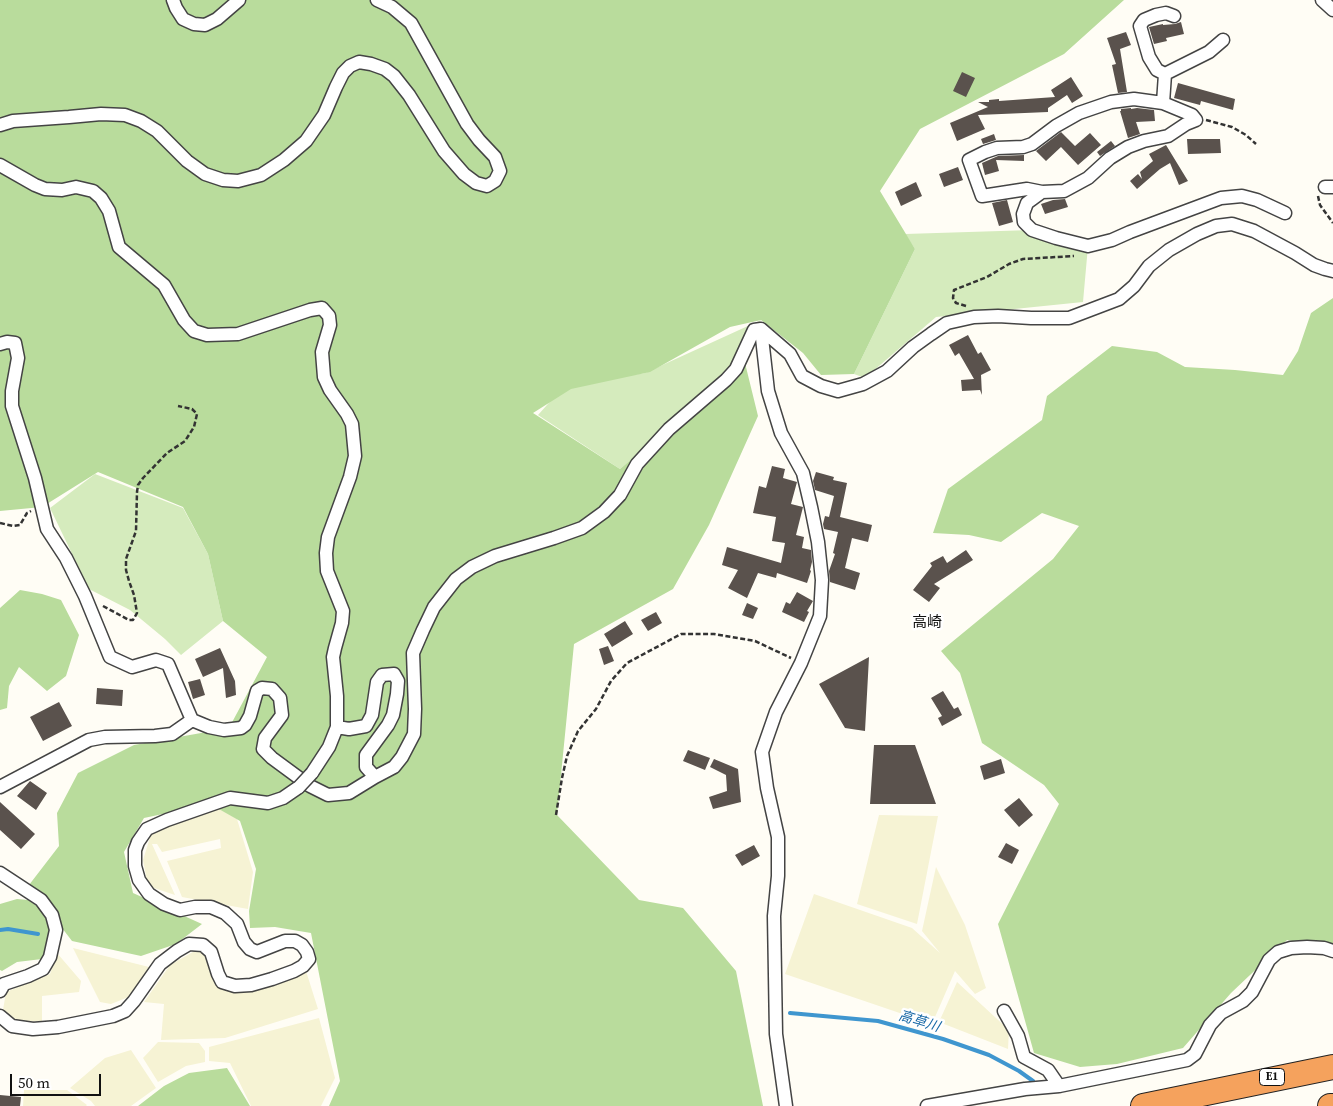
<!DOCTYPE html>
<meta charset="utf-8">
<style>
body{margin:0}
#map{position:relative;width:1333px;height:1106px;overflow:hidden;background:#fffdf5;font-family:"Source Serif 4",serif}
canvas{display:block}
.scale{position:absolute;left:10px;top:1074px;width:91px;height:22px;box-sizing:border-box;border:2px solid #111;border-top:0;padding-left:6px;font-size:15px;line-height:18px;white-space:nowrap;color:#111;-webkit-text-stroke:4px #fff;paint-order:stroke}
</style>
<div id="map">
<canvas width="1333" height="1106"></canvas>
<div class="scale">50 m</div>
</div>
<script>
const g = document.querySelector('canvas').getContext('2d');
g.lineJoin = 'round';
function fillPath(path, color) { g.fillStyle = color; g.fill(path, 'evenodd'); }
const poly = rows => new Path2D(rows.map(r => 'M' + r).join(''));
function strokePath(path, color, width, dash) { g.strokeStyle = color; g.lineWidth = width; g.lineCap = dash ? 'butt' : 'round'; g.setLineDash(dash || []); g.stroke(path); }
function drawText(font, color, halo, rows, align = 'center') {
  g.font = font + ' "Source Serif 4","Noto Sans JP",serif'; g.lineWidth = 5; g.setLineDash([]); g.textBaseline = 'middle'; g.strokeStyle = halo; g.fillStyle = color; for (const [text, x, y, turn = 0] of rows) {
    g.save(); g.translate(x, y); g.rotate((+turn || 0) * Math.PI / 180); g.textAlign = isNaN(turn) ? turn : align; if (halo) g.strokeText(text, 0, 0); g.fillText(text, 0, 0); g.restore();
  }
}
const farmland = poly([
 [217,807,237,819,253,872,248,909,182,897,167,861,221,848,220,839,162,852,157,844,152,844,175,895,148,886,143,860,152,831],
 [879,815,938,816,917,924,857,904],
 [936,867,965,925,986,988,975,994,955,971,932,1024,785,974,814,894,912,928,940,953,922,931],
 [73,948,149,967,141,992,111,1004,100,1002],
 [200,948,208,957,218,987,239,993,306,971,318,1009,225,1038,161,1040,164,1004,144,1002,170,965],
 [57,953,81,981,79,992,42,996,42,1021,19,1022,3,1010,6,992,50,974],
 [957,982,1009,1030,1008,1049,939,1022],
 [319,1018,335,1078,321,1106,251,1106,230,1063,209,1061,209,1047],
 [158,1042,199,1043,205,1051,205,1062,186,1066,158,1082,143,1058],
 [131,1050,156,1088,131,1106,95,1106,91,1101,70,1088,105,1058],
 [24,1090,67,1090,87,1105,86,1106,23,1106]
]);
const green = poly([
 [1032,230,1088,246,1083,302,936,317,865,378,854,374,915,249,905,234],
 [761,320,714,391,620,469,538,415,564,386,645,373],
 [95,474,183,508,208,554,223,621,181,655,165,639,130,610,89,589,50,508]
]);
const forest = poly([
 [0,0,1124,0,1064,54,920,129,880,191,915,249,854,374,821,375,803,353,761,320,730,327,650,372,571,389,533,413,620,469,745,363,758,416,709,525,673,589,574,644,557,815,639,900,683,908,736,971,763,1106,329,1106,340,1081,311,933,275,927,250,928,249,911,256,869,240,821,210,804,144,818,124,852,133,893,202,924,176,944,141,956,72,941,29,885,59,846,57,813,78,773,134,745,229,728,267,657,223,621,208,554,183,507,98,472,42,507,0,511],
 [1333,298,1333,948,1287,940,1231,993,1183,1048,1117,1064,1080,1067,1034,1053,998,924,1059,804,1044,785,982,743,960,673,941,651,1053,559,1079,526,1042,513,1001,542,969,535,933,533,948,489,1042,420,1047,396,1112,346,1157,352,1185,367,1235,370,1283,375,1298,351,1311,313],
 [20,590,42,594,61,600,79,635,66,676,47,691,19,667,9,686,7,708,0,710,0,608],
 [17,899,28,900,47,913,51,942,42,959,17,962,2,971,0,970,0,904],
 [227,1068,250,1106,138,1106,164,1086,189,1073]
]);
const stream = poly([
 [0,930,8,929,38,934],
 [790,1013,878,1021,943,1039,989,1055,1019,1071,1033,1081]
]);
const building = poly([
 [1181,22,1184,34,1166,38,1167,41,1154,44,1149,27,1163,24,1163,25,1175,24],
 [1126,32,1131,45,1120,49,1127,92,1118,93,1112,65,1116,64,1107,38],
 [962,72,975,78,966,97,953,91],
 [1071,77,1083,96,1072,103,1067,95,1048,108,1048,112,978,115,985,129,957,141,950,123,988,107,978,102,989,102,989,100,999,99,999,101,1055,97,1051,90],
 [1178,83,1235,99,1233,110,1201,101,1200,105,1174,98],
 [1131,108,1131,109,1137,108,1154,110,1155,121,1136,122,1140,134,1128,138,1120,111,1121,111,1121,109],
 [1061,132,1075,146,1090,133,1101,145,1078,165,1061,147,1046,161,1036,151],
 [994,134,996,140,983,144,981,139],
 [1187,139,1220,139,1221,153,1188,154],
 [1111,141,1115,146,1100,156,1097,152],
 [1166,145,1188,181,1179,185,1170,163,1160,169,1137,189,1130,181,1138,174,1142,179,1140,172,1153,161,1149,154],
 [1024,155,1024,161,996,160,999,171,985,175,982,163,998,156],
 [958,167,963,180,944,187,939,174],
 [916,182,922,196,901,206,895,192],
 [1065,199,1068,207,1045,214,1041,204,1053,200],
 [1007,200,1013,222,999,226,992,203],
 [968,335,978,354,981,352,991,370,981,375,982,395,980,390,962,391,961,380,974,379,959,353,955,356,949,345],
 [772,466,785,469,783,478,797,482,791,504,803,507,796,535,804,537,802,548,811,550,812,562,810,570,811,571,807,583,777,573,776,578,758,573,747,598,728,588,738,570,722,565,727,547,781,563,785,543,772,541,776,517,753,513,759,486,766,488],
 [816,472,834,477,833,480,847,483,840,517,872,525,868,542,852,538,845,568,860,573,855,590,830,582,829,571,835,554,833,553,838,532,824,529,823,524,825,516,829,517,834,496,815,490,813,481],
 [966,550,973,560,934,584,940,588,929,602,913,590,932,566,930,563,943,556,947,563],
 [797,592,813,601,807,611,809,612,804,622,782,612,786,602,790,604],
 [747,603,758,608,753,619,742,615],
 [656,612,662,623,648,631,641,620],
 [625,621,633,634,612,647,604,634],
 [608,646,614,661,604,665,599,649],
 [220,648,235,681,236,695,226,698,223,668,203,677,195,659],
 [869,657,865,731,845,728,819,684],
 [200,679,205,695,193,699,188,682],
 [97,688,123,690,122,706,96,704],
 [943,691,954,709,958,707,962,715,942,726,938,718,942,716,931,698],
 [59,702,72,726,43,741,30,717],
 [874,745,915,745,936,804,870,804],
 [688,750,710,758,705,770,683,761],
 [714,759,738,769,741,802,713,809,709,797,727,791,726,775,710,767],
 [1001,759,1005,773,984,780,980,766],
 [30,781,47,793,36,810,17,796],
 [1019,798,1033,815,1019,827,1004,810],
 [0,802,35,834,21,849,0,830],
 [1006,843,1019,850,1012,864,998,857],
 [754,845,760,856,742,866,735,855],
 [0,1095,21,1097,20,1106,0,1106]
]);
const path = poly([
 [1206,120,1232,127,1246,135,1256,144],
 [1318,196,1320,205,1333,223],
 [966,306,956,303,953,298,954,290,987,277,1009,264,1023,259,1074,256],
 [0,523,13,526,20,525,27,513,31,511],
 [103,606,129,620,133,620,137,613,134,595,129,581,126,570,126,559,136,531,137,492,138,485,143,478,167,453,185,441,194,427,197,414,192,409,178,406],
 [556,815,562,778,567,756,578,731,596,709,611,681,627,663,681,634,714,634,755,641,791,658]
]);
const street = poly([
 [173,0,176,8,183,19,194,24,205,25,217,19,239,0],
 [1322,0,1333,10],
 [1165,74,1157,70,1149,57,1140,26,1144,20,1156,15,1166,13,1174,16],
 [1134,99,1163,103,1192,115,1196,120,1186,124,1168,136,1144,141,1128,147,1110,158,1088,178,1064,191,1042,192,1027,189,982,196,969,160,985,152,997,148,1023,147,1032,144,1056,126,1079,113,1111,102,1134,99],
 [1163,103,1165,74,1209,52,1223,40],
 [0,125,13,121,69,117,101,114,125,115,141,121,157,131,187,161,205,174,223,180,238,181,261,175,284,160,306,141,324,115,336,87,343,73,350,66,359,62,371,64,385,69,394,76,409,95,444,151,464,174,476,183,487,186,495,181,500,171,495,157,479,140,467,124,411,23,392,7,377,0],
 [0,165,35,185,45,189,62,190,76,187,93,191,101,198,109,211,119,247,164,285,184,320,194,331,207,335,238,334,310,310,322,308,329,316,330,325,322,352,324,377,330,390,347,414,352,424,355,456,350,477,328,537,326,553,327,571,343,611,342,623,335,648,333,657,337,696,337,727,329,747,312,773],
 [1325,187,1333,187],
 [1042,192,1027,203,1023,214,1024,222,1032,230,1056,238,1088,246,1112,240,1130,232,1221,198,1242,196,1257,200,1285,213],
 [761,329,768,391,781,433,803,473,811,507,818,542,822,580,820,616,801,663,776,712,762,752,767,788,778,837,778,876,774,916,776,1034,786,1106],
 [0,344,7,342,15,343,18,358,12,391,12,406,35,478,47,529,66,558,85,596,110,657,132,667,156,660,168,664,192,720],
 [337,727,349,729,366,726,372,715,377,682,382,675,394,674,398,681,397,694,393,715,388,725,366,755,366,767,375,777,394,767,402,757,414,734,415,709,413,653,423,630,434,607,456,579,472,567,495,556,554,538,582,528,604,512,620,495,637,464,669,429,726,380,736,369,754,330,761,329,790,354,802,376,821,386,838,391,863,384,887,371,913,347,931,334,947,323,974,317,998,316,1031,318,1069,318,1119,299,1134,286,1149,266,1169,250,1197,234,1216,226,1232,224,1254,231,1295,253,1314,265,1325,269,1333,271],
 [0,787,89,740,105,737,155,736,172,734,192,720,209,727,224,730,241,728,245,725,250,716,257,691,262,688,272,689,280,698,282,715,265,738,263,749,272,758,310,786,328,795,349,793,375,777],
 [0,873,41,900,52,915,56,930,50,957,43,969,28,976,4,984,0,991],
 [1004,1011,1018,1036,1024,1057,1048,1070,1059,1086],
 [0,1016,12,1026,33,1029,58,1027,113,1016,125,1011,134,1001,160,964,177,951,189,944,203,945,211,952,218,974,222,982,235,986,251,985,272,979,294,971,303,966,309,959,307,952,302,945,295,941,285,941,257,952,250,949,244,942,237,924,225,913,211,907,195,907,180,910,164,904,149,894,139,880,135,866,135,850,138,842,147,829,167,820,230,798,268,803,283,798,299,787],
 [927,1106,1025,1089,1059,1086,1187,1060,1195,1054,1210,1025,1221,1013,1243,1001,1252,992,1269,960,1278,952,1291,948,1307,947,1324,948,1333,951]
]);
const highway = poly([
 [1143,1106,1333,1067],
 [1330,1106,1333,1106]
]);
const streetBridge = poly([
 [299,787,312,773]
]);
const shields = [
 [1272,1077,25]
];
const shieldNames = [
 ["E1",1272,1077]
];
const waterNames = [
 ["高草川",919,1022,17]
];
const quarterNames = [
 ["高崎",927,623]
];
fillPath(farmland, '#f6f3d4');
fillPath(green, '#d5ebbd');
fillPath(forest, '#b9dc9c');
strokePath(stream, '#3f96cf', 4);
fillPath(building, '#5a524d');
strokePath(street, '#444', 15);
strokePath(highway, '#222', 26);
strokePath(path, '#333', 2.5, [5, 2.5]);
strokePath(street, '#fff', 12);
strokePath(highway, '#f5a25d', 24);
strokePath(streetBridge, '#444', 15, []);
strokePath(streetBridge, '#fff', 12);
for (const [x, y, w] of shields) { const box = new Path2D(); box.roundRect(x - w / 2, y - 8.5, w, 17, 4); g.fillStyle = '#fff'; g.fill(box); strokePath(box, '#111', 1); }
drawText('bold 11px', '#111', null, shieldNames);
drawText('italic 14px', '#1768a6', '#fff', waterNames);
drawText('15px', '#111', '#fff', quarterNames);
</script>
